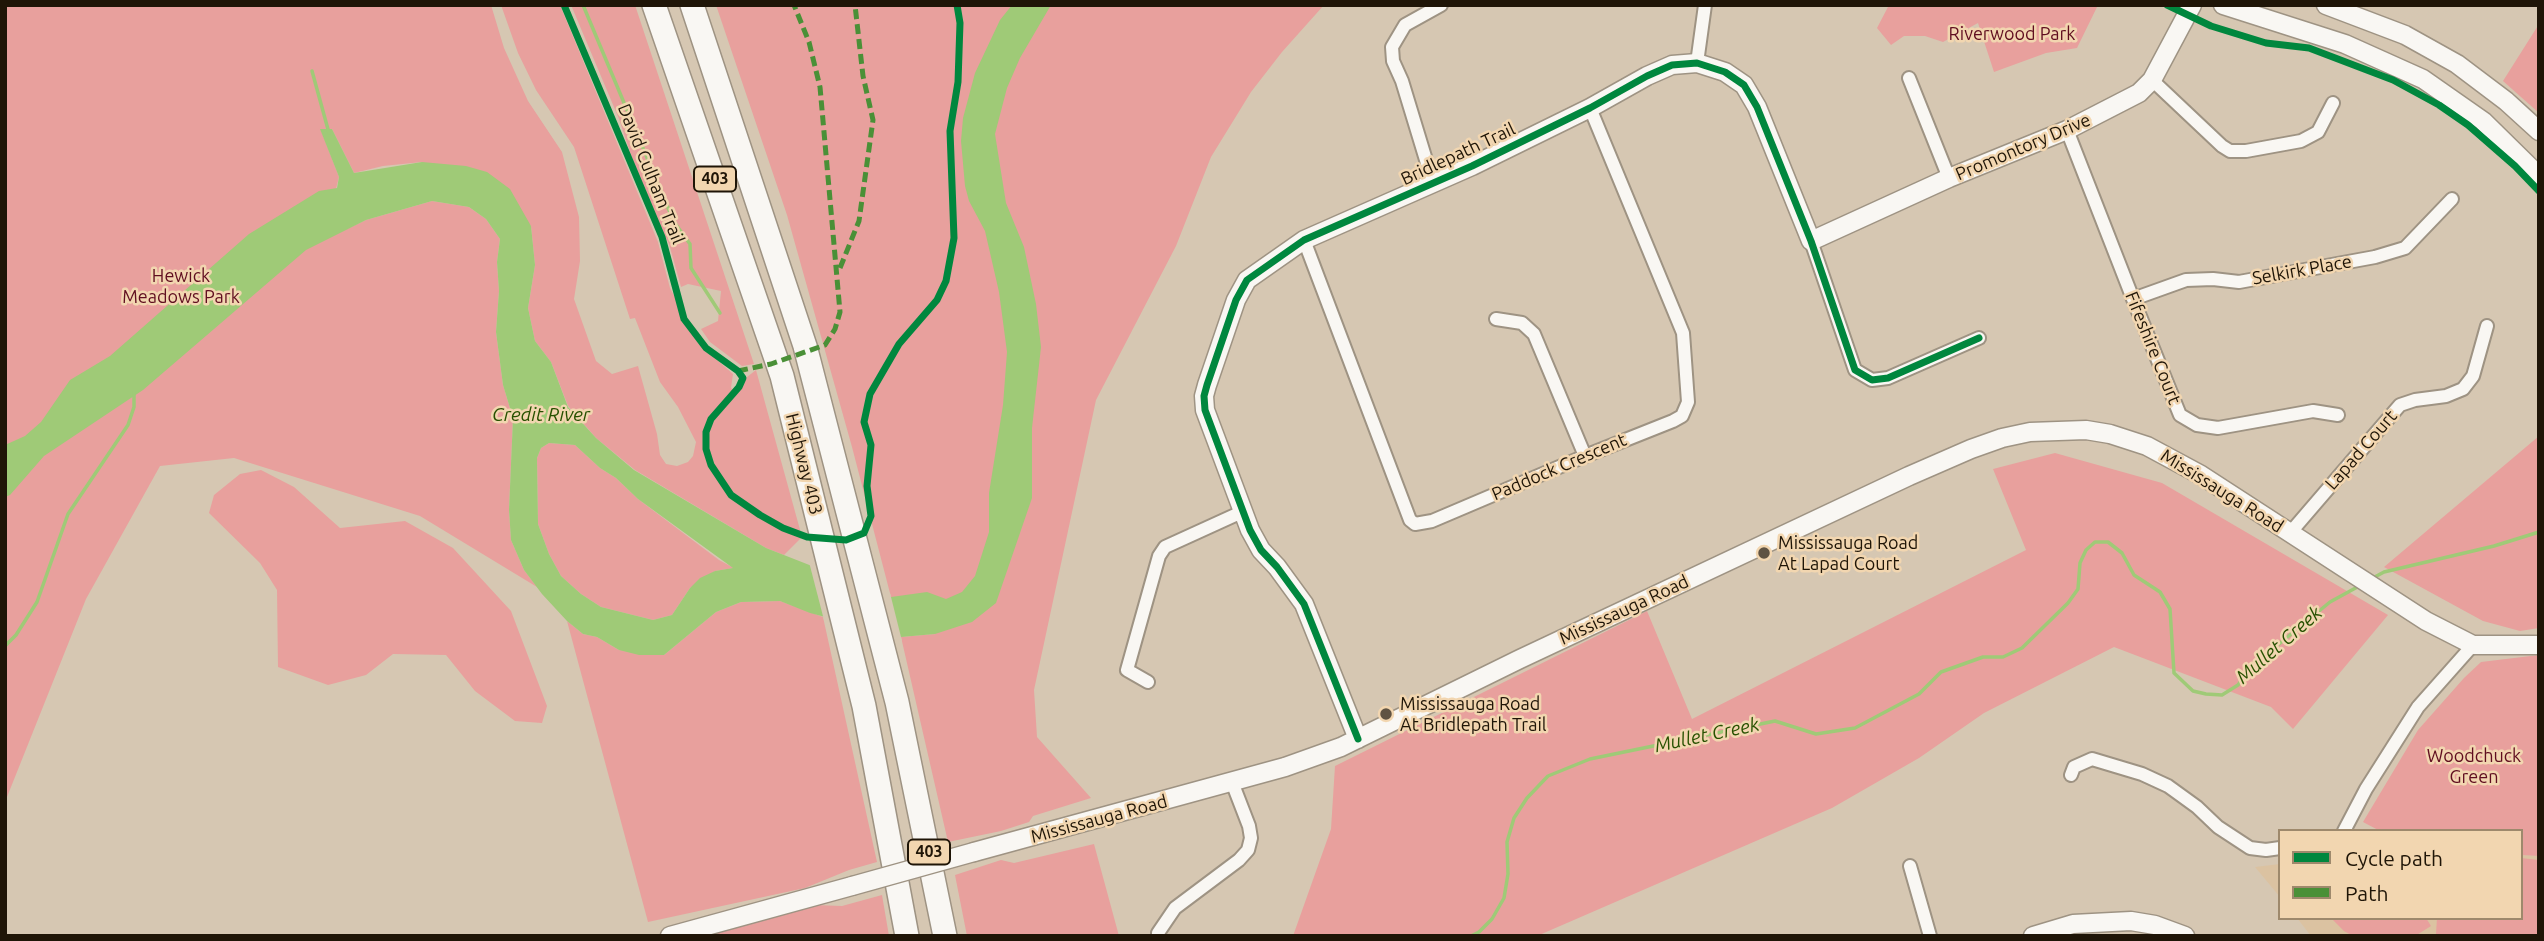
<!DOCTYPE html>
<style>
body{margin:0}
#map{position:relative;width:2544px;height:941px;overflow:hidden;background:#d6c7b2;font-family:Ubuntu,sans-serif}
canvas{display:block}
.frame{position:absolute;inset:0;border:7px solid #1f1507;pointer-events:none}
.legend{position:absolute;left:2278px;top:829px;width:245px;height:91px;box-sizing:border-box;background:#f2d6b0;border:2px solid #9e896c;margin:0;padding:9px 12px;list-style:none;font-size:21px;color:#1f1507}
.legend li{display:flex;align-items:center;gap:14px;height:35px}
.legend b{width:35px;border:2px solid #9e896c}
</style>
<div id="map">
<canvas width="2544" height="941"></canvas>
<div class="frame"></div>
<ul class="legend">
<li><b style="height:9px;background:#00873e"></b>Cycle path</li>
<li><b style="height:9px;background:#4a9037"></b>Path</li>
</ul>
</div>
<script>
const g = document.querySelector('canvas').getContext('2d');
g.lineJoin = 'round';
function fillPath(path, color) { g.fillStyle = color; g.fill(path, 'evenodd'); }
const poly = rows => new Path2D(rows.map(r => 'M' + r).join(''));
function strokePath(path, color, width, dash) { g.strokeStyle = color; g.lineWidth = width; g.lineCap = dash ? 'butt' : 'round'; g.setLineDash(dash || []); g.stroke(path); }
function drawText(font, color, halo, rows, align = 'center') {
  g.font = font + ' Ubuntu,sans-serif'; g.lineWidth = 5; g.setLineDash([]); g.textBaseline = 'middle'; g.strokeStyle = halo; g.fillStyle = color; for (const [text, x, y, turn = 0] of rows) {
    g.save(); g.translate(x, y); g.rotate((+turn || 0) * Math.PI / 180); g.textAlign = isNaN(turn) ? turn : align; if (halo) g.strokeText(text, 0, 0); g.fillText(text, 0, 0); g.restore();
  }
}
const built = poly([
 [2521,855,2539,856,2539,936,2311,936,2297,918,2521,918],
 [2280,864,2280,897,2255,867]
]);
const green = poly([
 [5,5,491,5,504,48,528,101,562,152,579,217,580,261,574,299,596,361,612,374,638,366,657,434,660,455,666,464,677,466,688,462,693,456,696,442,678,407,660,382,635,318,630,319,574,147,536,90,518,53,501,5,560,5,658,242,670,288,688,322,708,352,733,374,731,388,738,393,747,377,756,370,802,537,784,555,766,548,635,470,596,438,568,406,551,362,535,341,528,308,535,265,531,226,422,162,383,166,354,173,332,129,321,130,339,177,336,189,347,229,366,220,432,201,469,207,486,219,500,239,497,262,499,291,496,332,503,385,513,418,509,510,511,540,524,570,537,587,420,516,234,458,160,466,86,599,5,802],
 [571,5,635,5,754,364,742,366,710,342,701,329,718,321,721,291,688,284,681,287,669,244,643,191,619,119],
 [716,5,1324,5,1282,52,1251,92,1211,157,1176,246,1096,400,1034,690,1037,737,1091,798,1033,816,1029,822,1001,831,948,842,901,637,935,634,891,597,852,447,787,215],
 [1889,5,2098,5,2077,48,2046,53,1994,72,1978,23,1943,42,1925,36,1904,36,1891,45,1877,28],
 [2539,24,2539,113,2503,81],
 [2539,436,2539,628,2520,631,2483,621,2384,567],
 [549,443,575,445,600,468,616,478,638,499,719,560,734,568,715,571,690,588,672,615,653,620,601,607,581,594,561,576,549,554,538,524,537,458,541,448],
 [2055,453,2162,483,2388,615,2293,729,2271,707,2114,647,1984,713,1919,758,1832,808,1537,936,1293,936,1331,829,1335,766,1647,611,1692,719,2026,550,1993,469],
 [261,470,294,487,340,528,405,521,453,548,511,611,547,706,542,723,515,721,475,691,446,655,393,654,366,675,328,685,278,667,277,590,260,563,209,513,214,495,240,474],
 [780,601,823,617,877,862,849,870,805,888,648,922,567,621,583,634,597,637,619,650,664,655,716,612,741,602],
 [2539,655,2539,856,2521,855,2521,831,2380,831,2363,822,2418,730,2464,678,2481,662],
 [1094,844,1119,936,967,936,955,875,1001,860,1014,863],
 [2521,858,2539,860,2539,936,2436,934,2437,918,2521,918],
 [882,895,889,936,704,936,814,905,842,906],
 [2331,918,2426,918,2431,926,2415,936,2353,936,2344,931]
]);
const water = poly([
 [1012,5,1051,5,1020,58,1007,88,995,134,1006,203,1024,247,1036,304,1041,347,1032,428,1032,498,996,603,972,622,935,634,901,637,810,613,780,601,741,602,716,612,664,655,639,655,619,650,597,637,583,634,567,621,542,594,524,570,511,540,509,510,513,418,503,385,496,332,499,291,497,262,500,239,486,219,469,207,432,201,366,220,306,250,143,390,44,456,10,495,5,497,5,445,25,436,41,422,70,380,110,356,249,234,319,191,337,188,339,177,320,129,332,129,354,173,422,162,466,166,487,172,510,189,531,226,535,265,528,308,535,341,551,362,568,407,596,438,634,470,766,548,891,597,927,592,946,599,962,592,975,576,989,532,989,493,1003,405,1007,352,999,292,985,231,969,201,965,186,961,141,963,118,975,73,1000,20],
 [549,443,575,445,600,468,616,478,638,499,733,568,715,571,700,578,690,588,672,615,653,620,601,607,581,594,561,576,549,554,538,524,537,458,541,448]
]);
const pier = poly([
 [809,562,890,593,902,641,824,620]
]);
const stream = poly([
 [583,5,674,222,690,244,691,268,720,313],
 [312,71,329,133],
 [2371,579,2384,572,2494,546,2539,532],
 [5,646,16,635,37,602,68,514,128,425,134,407,134,393],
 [1471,936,1479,932,1492,919,1504,898,1508,874,1507,842,1514,818,1527,798,1548,776,1590,759,1775,721,1816,734,1855,728,1919,694,1941,672,1983,657,2003,657,2022,648,2068,603,2078,589,2080,563,2086,550,2095,542,2108,542,2122,553,2134,575,2160,592,2170,609,2174,673,2193,691,2206,694,2222,695,2238,685,2251,667,2330,602,2361,585]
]);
const street = poly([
 [1697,63,1705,5],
 [1909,78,1949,178],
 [2152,80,2222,146,2230,151,2246,151,2301,141,2318,132,2333,103],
 [2067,130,2133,299,2180,415,2197,425,2218,428,2313,411,2338,415],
 [1433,183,1402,81,1393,61,1392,47,1405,25,1441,5],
 [1304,240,1410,520,1415,524,1432,521,1585,456,1673,421,1682,416,1688,402,1683,333,1590,108],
 [1811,241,1855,370,1872,380,1888,378,1979,338],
 [2133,299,2186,280,2213,279,2239,282,2375,257,2405,248,2452,199],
 [1496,319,1522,323,1534,334,1585,456],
 [2290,533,2400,405,2415,400,2446,396,2463,389,2473,376,2487,326],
 [1148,682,1127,670,1159,556,1165,547,1244,511],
 [2071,775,2074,767,2092,759,2142,774,2168,786,2197,807,2218,827,2250,848,2266,850,2280,848],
 [2344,831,2366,789,2418,707,2473,645],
 [1910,866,1930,936],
 [1158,933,1175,908,1239,860,1248,850,1251,838,1249,826,1232,782]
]);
const secondary = poly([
 [2223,5,2345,44,2423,79,2483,121,2539,176],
 [2326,5,2405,35,2457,64,2506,101,2539,131],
 [1358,739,1304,604,1277,567,1261,550,1250,530,1205,410,1204,396,1207,385,1236,300,1247,280,1304,240,1472,166,1590,108,1647,76,1672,65,1697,63,1725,72,1744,85,1757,107,1811,241,1949,178,2067,130,2139,93,2152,80,2192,5],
 [974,852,1285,767,1341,747,1520,659,1909,476,1971,449,2002,438,2030,432,2086,430,2110,434,2147,446,2201,475,2426,621,2473,645,2539,645],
 [670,936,852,886],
 [2033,936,2073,924,2131,921,2155,925,2185,936]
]);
const highway = poly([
 [654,5,782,376,864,706,907,936],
 [692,5,805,346,897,702,945,936]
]);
const secondaryBridge = poly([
 [852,886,974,852]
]);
const quiet = poly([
 [840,268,859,221,873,120,863,76,855,5],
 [738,371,771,364,825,345,835,329,840,312,820,87,809,42,794,5]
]);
const cycleway = poly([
 [564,5,662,237,684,319,706,348,738,371,743,378,739,387,711,419,706,432,706,449,711,465,731,495,760,515,783,528,807,537,846,540,864,533,871,516,867,486,871,445,864,422,870,394,899,344,937,300,946,281,954,238,950,131,958,82,960,23,957,5],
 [2167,5,2211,26,2266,43,2309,48,2393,80,2439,105,2468,125,2515,166,2539,191],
 [1358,739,1304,604,1277,567,1261,550,1250,530,1205,410,1204,396,1207,385,1236,300,1247,280,1304,240,1472,166,1590,108,1647,76,1672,65,1697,63,1725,72,1744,85,1757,107,1811,241,1855,370,1872,380,1888,378,1979,338]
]);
const markers = [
 [1764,553,7,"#5f5343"],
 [1386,714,7,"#5f5343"]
];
const shields = [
 [715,179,42],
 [929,852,42]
];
const shieldNames = [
 ["403",715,179],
 ["403",929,852]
];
const parkNames = [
 ["Riverwood Park",2012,34],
 ["Hewick",181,276],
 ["Meadows Park",181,297],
 ["Woodchuck",2474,756],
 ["Green",2474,777]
];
const streetNames = [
 ["Promontory Drive",2023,147,-23],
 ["Bridlepath Trail",1458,154,-25],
 ["David Culham Trail",651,174,68],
 ["Selkirk Place",2302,270,-10],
 ["Fifeshire Court",2153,348,68],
 ["Lapad Court",2361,450,-49],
 ["Highway 403",804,464,76],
 ["Paddock Crescent",1559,467,-23],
 ["Mississauga Road",2222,491,32],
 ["Mississauga Road",1624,610,-25],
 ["Mississauga Road",1099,819,-15]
];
const poiNames = [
 ["Mississauga Road",1778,543],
 ["At Lapad Court",1778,564],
 ["Mississauga Road",1400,704],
 ["At Bridlepath Trail",1400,725]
];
const waterNames = [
 ["Credit River",541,415],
 ["Mullet Creek",2279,645,-41],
 ["Mullet Creek",1707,735,-12]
];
fillPath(built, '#dbc2a1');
fillPath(green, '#e8a09d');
fillPath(water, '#9fca77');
fillPath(pier, '#d6c7b2');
strokePath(stream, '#9fca77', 3.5);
strokePath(street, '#9e9383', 16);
strokePath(secondary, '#9e9383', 21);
strokePath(highway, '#9e9383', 26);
strokePath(street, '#f9f7f3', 12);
strokePath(secondary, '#f9f7f3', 18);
strokePath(highway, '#f9f7f3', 23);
strokePath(secondaryBridge, '#9e9383', 21, []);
strokePath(secondaryBridge, '#f9f7f3', 18);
strokePath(quiet, '#4a9037', 5, [10, 5]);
strokePath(cycleway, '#00873e', 7);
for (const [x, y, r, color] of markers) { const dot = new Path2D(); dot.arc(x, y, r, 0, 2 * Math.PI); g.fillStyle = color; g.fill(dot); strokePath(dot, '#f2d6b0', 2.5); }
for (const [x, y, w] of shields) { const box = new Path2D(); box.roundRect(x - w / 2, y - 12.5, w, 25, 5); g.fillStyle = '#f2d6b0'; g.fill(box); strokePath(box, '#1f1507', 2); }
drawText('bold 16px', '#1f1507', null, shieldNames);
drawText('18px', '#600e20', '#f2d6b0', parkNames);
drawText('18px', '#1f1507', '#f2d6b0', streetNames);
drawText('18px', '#1f1507', '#f2d6b0', poiNames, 'left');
drawText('italic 19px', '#275100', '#f2d6b0', waterNames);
</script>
